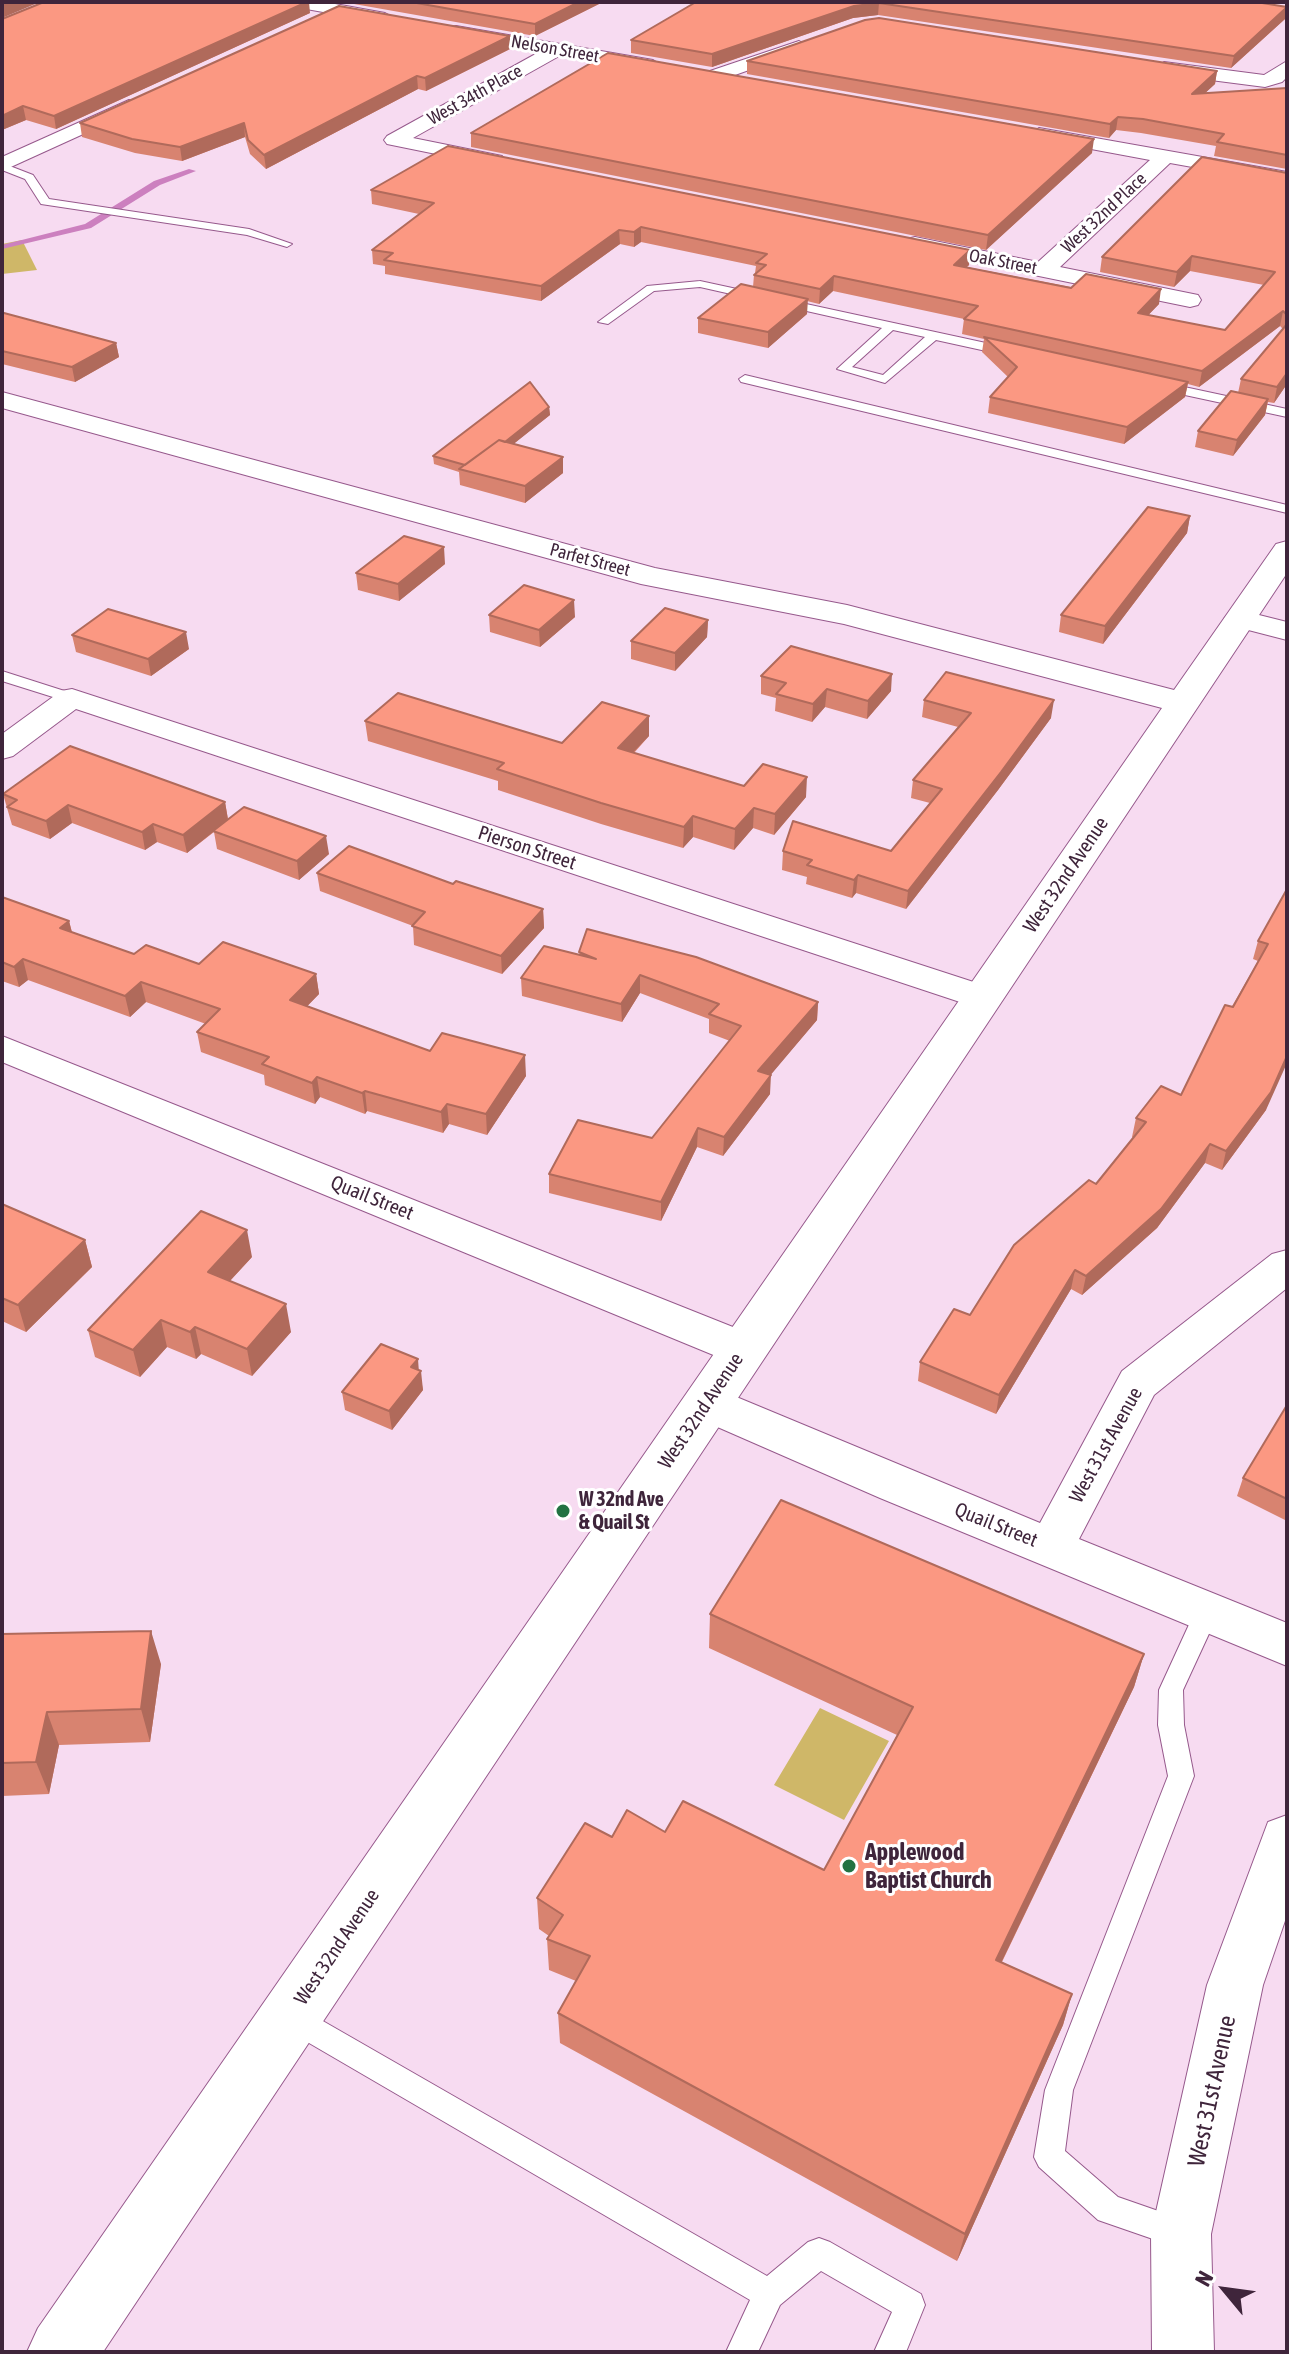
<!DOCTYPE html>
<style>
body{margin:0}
#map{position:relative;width:1289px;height:2354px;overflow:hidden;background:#f7dbf1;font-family:"Asap Condensed",sans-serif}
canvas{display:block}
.frame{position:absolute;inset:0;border:4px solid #3f253b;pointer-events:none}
.north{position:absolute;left:1185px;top:2250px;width:80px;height:80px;-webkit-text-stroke:6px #fff;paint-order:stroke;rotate:299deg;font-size:22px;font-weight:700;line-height:32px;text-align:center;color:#3f253b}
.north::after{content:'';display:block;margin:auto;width:28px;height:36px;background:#3f253b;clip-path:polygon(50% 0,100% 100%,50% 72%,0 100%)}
</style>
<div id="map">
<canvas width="1289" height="2354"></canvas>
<div class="frame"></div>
<div class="north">N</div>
</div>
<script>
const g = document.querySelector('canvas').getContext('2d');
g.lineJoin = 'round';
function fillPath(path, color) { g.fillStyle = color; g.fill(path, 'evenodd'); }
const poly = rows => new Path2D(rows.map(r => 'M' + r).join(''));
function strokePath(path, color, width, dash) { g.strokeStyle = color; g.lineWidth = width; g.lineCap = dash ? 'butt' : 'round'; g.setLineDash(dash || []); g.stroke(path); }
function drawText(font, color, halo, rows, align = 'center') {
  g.font = font + ' "Asap Condensed",sans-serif'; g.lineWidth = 6; g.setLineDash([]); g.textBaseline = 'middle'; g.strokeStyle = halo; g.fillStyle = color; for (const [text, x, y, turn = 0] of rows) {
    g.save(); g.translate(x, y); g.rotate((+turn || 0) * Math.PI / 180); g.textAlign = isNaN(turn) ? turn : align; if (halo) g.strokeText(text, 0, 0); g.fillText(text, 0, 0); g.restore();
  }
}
const green = poly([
 [22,240,37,270,2,274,2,244],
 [820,1708,889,1741,844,1820,774,1785]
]);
const stream = poly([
 [189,169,196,171,160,185,91,228,2,249,2,245,85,224,154,181,189,169]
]);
const service = poly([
 [2,163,33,175,49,199,249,229,292,244,287,247,247,235,41,204,25,179,2,170,2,163],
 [700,281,1009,348,1015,352,1009,356,936,340,885,383,837,369,882,328,700,287,654,291,608,324,598,322,647,286,700,281],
 [893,330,925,337,883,375,852,367,893,330],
 [745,375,1287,505,1287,513,741,382,739,379,745,375],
 [1161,382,1287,409,1287,417,1157,389,1157,383,1161,382],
 [2,671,77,695,80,698,72,703,2,681,2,671],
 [1207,1602,1216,1605,1219,1612,1183,1690,1184,1725,1194,1776,1073,2090,1065,2151,1118,2197,1187,2221,1191,2232,1187,2243,1176,2247,1098,2220,1039,2167,1034,2157,1045,2090,1168,1776,1158,1725,1159,1690,1198,1605,1207,1602],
 [295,2005,767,2276,808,2242,819,2238,830,2242,921,2294,925,2305,906,2352,874,2352,892,2312,821,2271,780,2305,758,2352,726,2352,750,2300,285,2029,281,2019,285,2009,295,2005]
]);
const minor = poly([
 [286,2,324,2,385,13,394,18,385,23,295,7,286,2],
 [456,26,653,60,662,66,653,72,561,55,413,138,502,156,505,160,502,164,495,166,387,144,384,140,387,136,541,51,450,35,447,31,450,27,456,26],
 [799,41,808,46,805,50,721,80,714,82,705,76,707,72,799,41],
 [1287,61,1287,77,1282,82,1265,87,1164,74,1155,68,1164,62,1264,75,1287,61],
 [129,100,136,102,139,106,136,110,2,171,2,157,129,100],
 [1039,128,1287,172,1287,184,1170,163,1060,267,1198,295,1201,300,1198,305,1190,307,907,249,904,244,907,239,915,237,1038,262,1150,160,1032,138,1029,134,1039,128],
 [1239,610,1287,622,1287,640,1229,625,1224,619,1229,613,1239,610],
 [72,689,995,989,1000,997,995,1005,982,1009,969,1005,76,709,13,756,2,759,2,734,61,691,72,689],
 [2,1036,758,1337,765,1349,758,1361,743,1365,728,1361,2,1062,2,1036],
 [1287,1250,1287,1288,1154,1395,1079,1539,1287,1623,1287,1666,880,1498,690,1415,684,1403,690,1391,706,1386,722,1391,1040,1523,1122,1371,1272,1254,1287,1250],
 [1287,1815,1287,1915,1263,1985,1211,2234,1214,2352,1152,2352,1151,2234,1207,1985,1268,1822,1287,1815]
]);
const tertiary = poly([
 [2,392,655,568,847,605,1174,690,1276,544,1287,541,1287,573,103,2352,27,2352,38,2328,1162,708,844,624,641,584,2,408,2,392]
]);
const wall = poly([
 [350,2,603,2,535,36,354,4],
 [696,2,1256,2,1285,19,1231,68,878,15,853,18,712,67,631,53,631,40],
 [310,13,56,129,26,120,2,130,2,19],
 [510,49,426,91,418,89,266,169,250,154,245,137,182,161,135,153,82,137,80,123],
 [747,61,1217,71,1215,84,1205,93,1287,88,1287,169,1214,156,1216,146,1141,133,1116,130,1109,138,747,74],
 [471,133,1092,153,986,250,471,147],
 [1287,173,1287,384,1274,403,1268,402,1265,415,1233,456,1195,447,1198,431,1238,393,1241,379,1283,329,1280,326,1199,387,1188,384,1185,397,1124,444,988,413,990,397,1008,377,982,352,984,339,962,334,964,319,833,291,819,304,807,301,807,314,768,348,698,333,698,318,753,287,754,275,755,273,756,266,641,242,634,247,620,244,541,301,385,274,385,266,373,264,372,250,419,214,372,204,371,190,970,250,969,265,967,267,1159,304,1148,315,1225,330,1264,285,1190,271,1174,287,1100,272,1102,257],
 [2,314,116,343,119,357,75,382,2,364],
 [549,407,550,415,513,444,563,457,563,473,525,503,460,485,459,472,434,464,433,456],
 [1190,516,1187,533,1103,644,1059,632,1061,615],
 [445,564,399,601,358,590,356,573],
 [489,615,575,617,540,647,490,632],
 [708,620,707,637,675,671,631,659,631,641],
 [72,635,189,649,151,676,76,652],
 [761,676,891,691,867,719,825,707,812,722,775,711,776,698,761,694],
 [924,700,1051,718,998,790,906,909,856,893,852,898,806,884,807,877,782,870,783,851,891,851,930,803,911,798,913,780,958,727,922,717],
 [649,716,649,736,634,753,744,786,806,797,774,835,753,828,734,850,693,837,683,848,601,824,498,790,498,781,368,741,365,721,562,743],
 [3,794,225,802,228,819,329,854,299,880,217,849,214,832,187,853,157,842,145,850,72,823,50,839,12,825],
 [317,873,453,884,543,909,544,928,502,974,414,945,413,926,320,891],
 [1287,889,1266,1110,1222,1170,1205,1163,1157,1228,1082,1295,1071,1289,996,1414,918,1381,920,1362,970,1315,1096,1184,1133,1137,1132,1137,1136,1118,1181,1095,1258,961,1253,959,1258,941],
 [2,897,69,921,72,932,134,954,199,964,316,974,319,994,307,1006,430,1051,526,1076,487,1135,449,1124,443,1133,367,1111,365,1114,320,1097,315,1104,265,1085,264,1075,201,1052,197,1032,206,1024,146,1002,130,1017,28,980,19,987,2,981],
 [579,952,818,1002,817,1020,770,1075,770,1094,723,1156,697,1147,661,1221,549,1193,549,1174,652,1138,730,1041,709,1033,709,1019,640,993,622,1022,522,996,521,978,580,955],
 [2,1204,85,1240,92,1267,26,1332,2,1321],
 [252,1257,230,1281,291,1332,252,1376,201,1354,196,1359,167,1347,140,1377,95,1357,88,1330],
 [419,1370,423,1390,392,1430,345,1410,342,1392],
 [1287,1405,1287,1521,1237,1496,1243,1478],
 [710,1614,1144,1654,1134,1687,1002,1962,1072,1994,1063,2025,957,2261,560,2043,558,2013,576,1981,549,1970,547,1939,549,1936,539,1929,537,1898,612,1837,665,1832,824,1870,897,1735,709,1648],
 [2,1634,161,1664,150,1742,59,1745,49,1794,2,1796]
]);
const shadedWall = poly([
 [8,2,40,2,2,18,2,5],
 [307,2,309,2,310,13,56,129,54,116],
 [579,2,603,2,535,36,535,24],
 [879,3,878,15,853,18,712,67,712,54,854,6],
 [1287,7,1285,19,1231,68,1234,56],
 [510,36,510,49,426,91,425,78],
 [1217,71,1215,84,1189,108,1192,94],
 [417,76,418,89,266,169,264,155],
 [23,106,26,120,2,130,2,116],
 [1118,117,1116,130,1109,138,1110,124],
 [244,123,245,137,182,161,180,147],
 [1094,139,1092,153,986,250,988,235],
 [641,227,641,242,634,247,634,232],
 [619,230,620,244,541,301,541,286],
 [970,250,969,265,953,279,954,265],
 [1192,256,1190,271,1174,287,1177,272],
 [834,276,833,291,819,304,820,289],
 [1161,289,1159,304,1136,328,1138,313],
 [808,299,807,314,768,348,768,332],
 [1283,311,1280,326,1199,387,1202,371],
 [116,343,119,357,75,382,72,367],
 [1287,373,1287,384,1274,403,1277,387],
 [1188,382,1185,397,1124,444,1127,427],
 [1268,399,1265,415,1233,456,1237,440],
 [549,407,550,415,476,474,473,467],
 [563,457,563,473,525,503,525,486],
 [1190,516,1187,533,1103,644,1105,626],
 [444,547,445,564,399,601,398,584],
 [574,600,575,617,540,647,539,630],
 [708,620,707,637,675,671,675,653],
 [186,632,189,649,151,676,148,659],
 [892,674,891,691,867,719,868,701],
 [827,689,825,707,812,722,813,704],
 [1054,700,1051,718,998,790,906,909,908,891],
 [649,716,649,736,618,768,618,748],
 [807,777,806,797,774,835,775,814],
 [225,802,228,820,187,853,183,835],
 [68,805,72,823,50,839,46,821],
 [754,808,753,828,734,850,735,829],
 [693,816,693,837,683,848,684,827],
 [153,824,157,842,145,850,142,832],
 [326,836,329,854,299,880,297,861],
 [858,875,856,893,852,898,854,880],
 [543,909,544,928,502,974,501,956],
 [69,921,74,941,60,928],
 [23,959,28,980,19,987,14,967],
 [316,974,319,994,293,1021,290,1000],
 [640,975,640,993,622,1022,621,1004],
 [141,982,146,1002,130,1017,125,996],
 [818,1002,817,1020,758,1090,758,1071],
 [525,1055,526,1076,487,1135,486,1114],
 [1287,1056,1287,1063,1266,1110,1222,1170,1226,1151],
 [771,1075,770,1094,723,1156,724,1137],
 [317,1077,320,1097,315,1104,312,1083],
 [365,1091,367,1111,365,1114,362,1093],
 [447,1104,449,1124,443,1133,441,1112],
 [698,1128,697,1147,661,1221,661,1202],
 [1210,1144,1205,1163,1157,1228,1082,1295,1086,1276],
 [247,1230,252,1257,213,1299,208,1272],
 [85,1240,92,1267,26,1332,18,1305],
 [1075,1270,1071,1289,996,1414,999,1395],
 [286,1304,291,1332,252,1376,247,1349],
 [161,1320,167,1347,140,1377,133,1350],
 [195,1327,201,1354,196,1359,190,1332],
 [418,1359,419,1373,421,1371,423,1390,392,1430,389,1411,411,1367],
 [151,1631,161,1664,150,1742,141,1709],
 [1144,1654,1134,1687,988,1990,996,1960],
 [47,1712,59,1745,49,1794,36,1762],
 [1072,1994,1063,2025,957,2261,965,2234]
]);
const building = poly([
 [44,2,307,2,54,116,23,106,2,116,2,19,44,2],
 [411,2,579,2,535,24,411,2],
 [696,2,1256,2,1287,7,1234,56,879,3,854,6,712,54,631,40,696,2],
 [339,6,510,36,425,78,417,76,264,155,248,140,244,123,180,147,132,139,80,123,339,6],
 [879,18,1217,71,1192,94,1287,88,1287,155,1217,142,1224,134,1143,119,1118,117,1110,124,747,61,865,20,879,18],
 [608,53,1094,139,988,235,471,133,608,53],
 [448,146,970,250,954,265,1071,288,1086,274,1161,289,1138,313,1225,330,1275,272,1192,256,1177,272,1102,257,1202,157,1287,173,1287,315,1283,311,1202,371,964,319,978,306,834,276,820,289,754,275,766,265,756,263,767,254,641,227,634,232,619,230,541,286,384,260,393,253,372,250,434,203,371,190,448,146],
 [741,284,808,299,768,332,698,318,741,284],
 [4,313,116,343,72,367,2,351,2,314,4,313],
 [1287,324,1287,373,1277,387,1241,379,1287,324],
 [984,337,1188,382,1127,427,990,397,1017,367,984,337],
 [530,382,549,407,505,442,499,440,465,465,433,456,530,382],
 [1231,391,1268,399,1237,440,1198,431,1231,391],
 [499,440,563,457,525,486,459,469,499,440],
 [1148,507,1190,516,1105,626,1061,615,1148,507],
 [404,536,444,547,398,584,356,573,404,536],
 [524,585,574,600,539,630,489,615,524,585],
 [665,608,708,620,675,653,631,641,665,608],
 [108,609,186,632,148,659,72,635,108,609],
 [791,646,892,674,868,701,827,689,813,704,776,694,786,683,761,676,791,646],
 [946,672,1054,700,1001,772,908,891,858,875,854,880,807,865,812,860,783,851,793,821,891,851,942,789,913,780,971,713,924,700,946,672],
 [398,693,562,743,602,702,649,716,618,748,744,786,763,764,807,777,775,814,754,808,735,829,693,816,684,827,601,803,497,769,504,763,365,721,398,693],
 [70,746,225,802,183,835,153,824,142,832,68,805,46,821,7,807,17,800,3,794,70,746],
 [244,807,326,836,297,861,213,831,244,807],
 [349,846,453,884,456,881,543,909,501,956,412,926,425,912,317,873,349,846],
 [1287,889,1287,1056,1271,1092,1226,1151,1210,1144,1161,1209,1086,1276,1075,1270,999,1395,920,1362,954,1309,970,1315,1014,1245,1089,1180,1096,1184,1146,1122,1136,1118,1161,1086,1181,1095,1225,1005,1233,1007,1268,944,1258,941,1287,889],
 [2,897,69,921,60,928,134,954,146,945,199,964,223,942,316,974,290,1000,430,1051,442,1033,525,1055,486,1114,447,1104,441,1112,365,1091,362,1093,317,1077,312,1083,262,1064,269,1057,197,1032,220,1009,141,982,125,996,23,959,14,967,2,962,2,897],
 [587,929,696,957,818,1002,758,1071,771,1075,724,1137,698,1128,661,1202,549,1174,578,1120,652,1138,741,1026,709,1014,719,1004,640,975,621,1004,521,978,544,946,596,959,579,952,587,929],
 [2,1204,85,1240,18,1305,2,1298,2,1204],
 [201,1211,247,1230,208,1272,286,1304,247,1349,195,1327,190,1332,161,1320,133,1350,88,1330,201,1211],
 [381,1344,418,1359,411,1367,421,1371,389,1411,342,1392,381,1344],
 [1287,1405,1287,1499,1243,1478,1287,1405],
 [781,1500,1144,1654,996,1960,1072,1994,965,2234,558,2013,590,1956,547,1939,563,1915,537,1898,585,1823,612,1837,627,1810,665,1832,683,1801,824,1870,913,1707,710,1614,781,1500],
 [151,1631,141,1709,47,1712,36,1762,2,1763,2,1634,151,1631]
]);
const markers = [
 [563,1511,8,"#227242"],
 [849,1866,8,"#227242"]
];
const farStreetnames = [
 ["Nelson Street",555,49,10],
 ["West 34th Place",475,95,-29],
 ["West 32nd Place",1104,213,-43],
 ["Oak Street",1003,262,11],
 ["Parfet Street",590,560,15]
];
const streetNames = [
 ["Pierson Street",527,848,18],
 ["West 32nd Avenue",1066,875,-56],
 ["Quail Street",372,1198,22],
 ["West 32nd Avenue",701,1411,-56],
 ["West 31st Avenue",1106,1445,-61],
 ["Quail Street",996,1525,22],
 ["West 32nd Avenue",337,1947,-56]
];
const poiNames = [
 ["W 32nd Ave",579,1500],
 ["& Quail St",579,1523]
];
const nearPoinames = [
 ["Applewood",865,1852],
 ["Baptist Church",865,1880]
];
const nearStreetnames = [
 ["West 31st Avenue",1212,2091,-78]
];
fillPath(green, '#cfb768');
fillPath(stream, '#cc80bf');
strokePath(service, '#96598c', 2);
strokePath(minor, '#96598c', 2);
strokePath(tertiary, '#96598c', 2);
fillPath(service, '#fff');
fillPath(minor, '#fff');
fillPath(tertiary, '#fff');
fillPath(wall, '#d88370');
fillPath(shadedWall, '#b06a5b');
fillPath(building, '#fb9882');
strokePath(building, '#b06a5b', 2);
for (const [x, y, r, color] of markers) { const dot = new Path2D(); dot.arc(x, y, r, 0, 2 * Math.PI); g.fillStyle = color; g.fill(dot); strokePath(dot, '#fff', 3); }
drawText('18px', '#3f253b', '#fff', farStreetnames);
drawText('20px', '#3f253b', '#fff', streetNames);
drawText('bold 20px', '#3f253b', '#fff', poiNames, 'left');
drawText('bold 24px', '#3f253b', '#fff', nearPoinames, 'left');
drawText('24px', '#3f253b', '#fff', nearStreetnames);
</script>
